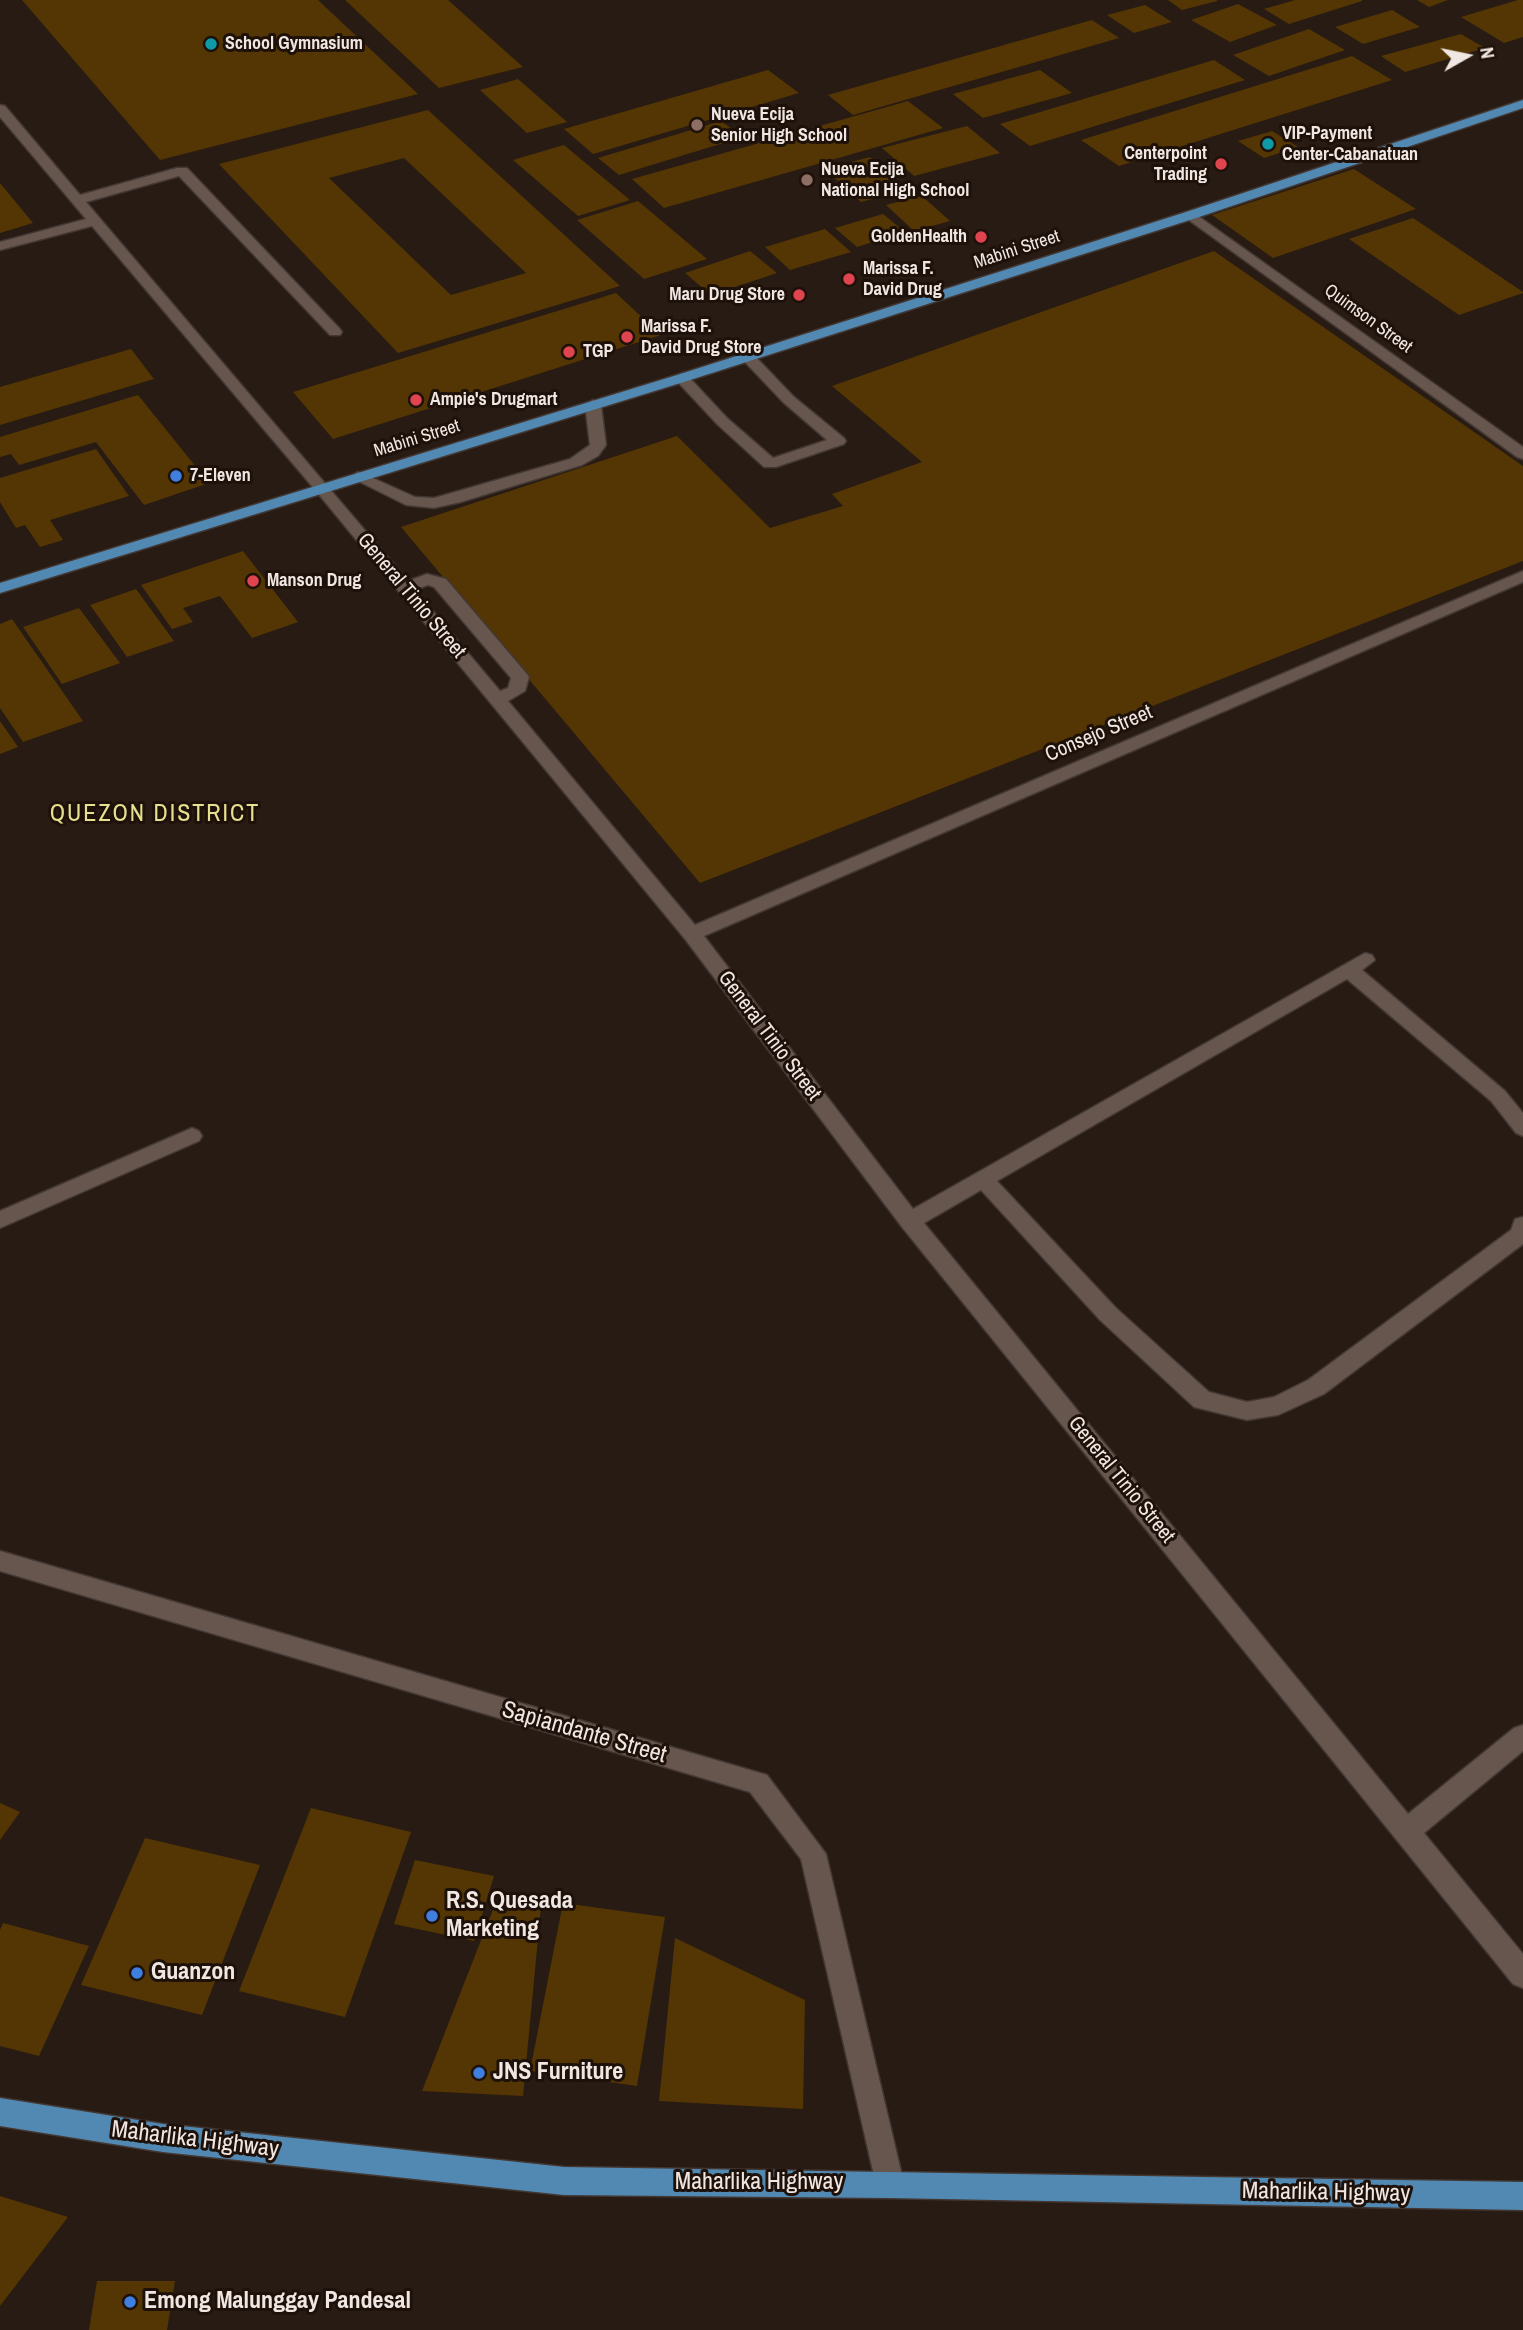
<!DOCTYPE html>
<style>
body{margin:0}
#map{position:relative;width:1523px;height:2330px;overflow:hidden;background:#281b13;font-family:"Archivo Narrow",sans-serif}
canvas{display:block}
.north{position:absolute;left:1432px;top:21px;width:70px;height:70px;-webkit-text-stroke:5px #1e110a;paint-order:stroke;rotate:81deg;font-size:19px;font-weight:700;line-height:28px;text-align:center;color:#f1e7e2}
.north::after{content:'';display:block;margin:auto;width:24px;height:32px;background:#f1e7e2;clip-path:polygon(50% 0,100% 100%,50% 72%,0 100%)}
</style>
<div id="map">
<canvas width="1523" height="2330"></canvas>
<div class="north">N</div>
</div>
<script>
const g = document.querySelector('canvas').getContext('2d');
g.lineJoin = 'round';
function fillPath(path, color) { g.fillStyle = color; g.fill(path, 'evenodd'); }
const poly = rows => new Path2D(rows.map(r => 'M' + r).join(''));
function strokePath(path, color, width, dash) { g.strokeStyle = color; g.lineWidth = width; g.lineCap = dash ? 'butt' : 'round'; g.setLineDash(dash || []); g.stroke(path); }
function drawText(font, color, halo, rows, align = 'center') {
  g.font = font + ' "Archivo Narrow",sans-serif'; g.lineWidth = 6; g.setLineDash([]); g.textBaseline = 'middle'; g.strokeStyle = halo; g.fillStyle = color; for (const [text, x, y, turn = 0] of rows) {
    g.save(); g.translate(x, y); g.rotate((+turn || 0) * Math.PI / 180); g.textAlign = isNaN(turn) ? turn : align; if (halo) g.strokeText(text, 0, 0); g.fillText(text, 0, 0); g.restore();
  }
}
const building = poly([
 [22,0,318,0,418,94,160,160],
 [345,0,448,0,523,67,439,88],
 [1168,0,1217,0,1217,1,1182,10],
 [1295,0,1362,0,1362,1,1289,24,1264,9],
 [1417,0,1448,0,1429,7],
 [1518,0,1523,0,1523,37,1504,43,1461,17],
 [1238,4,1277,25,1230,42,1191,20],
 [1145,5,1172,22,1134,33,1107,15],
 [1392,10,1420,27,1363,44,1335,27],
 [1092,20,1119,38,853,115,828,95],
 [1309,29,1345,50,1269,76,1233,55],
 [1461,34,1485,48,1405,72,1381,56],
 [1352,56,1392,80,1119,166,1081,140],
 [1214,60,1245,80,1030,146,1000,124],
 [768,70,799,93,593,154,564,129],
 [1040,70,1072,93,983,118,953,94],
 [518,79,567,122,527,133,480,90],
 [908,101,943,128,664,208,632,179],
 [428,110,620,286,398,353,219,164],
 [404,158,526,273,451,295,329,178],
 [721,121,743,137,619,175,598,158],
 [967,126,1000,153,914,176,882,148],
 [1272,131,1298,147,1264,158,1238,141],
 [564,145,630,200,578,216,513,160],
 [870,157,907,190,861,202,825,169],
 [1354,169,1416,209,1273,258,1212,215],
 [0,183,33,223,0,233],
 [922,196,950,221,914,231,886,205],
 [638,201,707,259,644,279,577,220],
 [883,214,905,232,857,247,835,228],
 [1413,218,1523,292,1523,293,1459,315,1349,239],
 [825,229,851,252,790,270,765,247],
 [750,251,777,273,711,295,685,273],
 [1214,251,1523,466,1523,561,700,883,401,527,677,436,770,528,843,506,832,494,922,462,832,386],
 [616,293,661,335,333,439,293,392],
 [131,349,154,379,0,425,0,387],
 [138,395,209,483,144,505,96,442,19,465,11,454,0,457,0,437],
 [96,449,129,496,50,520,63,540,40,547,25,525,16,528,0,502,0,478],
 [243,551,298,622,252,638,220,596,183,608,193,622,172,629,141,585],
 [136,589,174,641,127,657,90,605],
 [79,608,120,663,62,684,23,627],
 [12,619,83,721,23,742,0,708,0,624],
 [0,721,18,747,0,754],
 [0,1803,20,1812,0,1840],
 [311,1808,411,1832,345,2017,239,1991],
 [145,1838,260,1865,202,2015,81,1985],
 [415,1860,494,1876,474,1941,394,1924],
 [496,1902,541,1907,523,2096,422,2091],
 [563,1903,665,1917,637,2086,530,2071],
 [3,1923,89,1946,39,2056,0,2046,0,1930],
 [675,1938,805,2000,803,2109,659,2101],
 [0,2196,68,2217,0,2306],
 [97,2281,175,2281,167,2330,89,2330]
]);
const minor = poly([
 [0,105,5,106,80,195,177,168,187,168,340,329,342,332,340,335,330,335,179,176,86,202,408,581,427,574,446,579,526,673,529,677,525,691,508,701,695,925,1523,571,1523,582,704,936,913,1209,1365,953,1372,955,1375,960,1362,970,1505,1091,1523,1113,1523,1136,1516,1133,1491,1101,1347,979,997,1181,1116,1308,1209,1392,1247,1402,1274,1397,1308,1380,1511,1230,1515,1219,1523,1217,1523,1244,1324,1394,1278,1415,1247,1420,1194,1407,1100,1320,981,1190,924,1223,1408,1814,1514,1728,1523,1725,1523,1751,1424,1833,1523,1954,1523,1988,1513,1984,902,1227,685,939,316,491,92,226,0,250,0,242,86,219,0,117,0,105],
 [428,585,434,587,511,678,508,688,500,691,415,590,428,585],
 [1191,211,1523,447,1523,459,1517,457,1186,218,1186,212,1191,211],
 [748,352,753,354,794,397,844,438,846,441,844,444,776,467,764,467,717,424,674,378,682,373,687,375,727,418,773,458,827,440,784,403,743,360,740,357,743,354,748,352],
 [593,400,601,405,606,445,598,456,582,465,461,502,434,508,406,505,350,477,358,472,364,474,415,497,434,498,570,459,590,445,585,405,593,400],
 [192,1128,199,1131,202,1136,199,1141,0,1228,0,1211,192,1128],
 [0,1551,767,1775,826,1854,904,2184,900,2194,890,2198,880,2194,876,2184,801,1859,750,1792,0,1571,0,1551]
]);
const major = poly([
 [1523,100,1523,108,1196,218,687,381,0,593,0,583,677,375,1186,212,1523,100],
 [0,2098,163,2124,564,2167,1523,2182,1523,2210,890,2198,564,2195,163,2152,0,2126,0,2098]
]);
const markers = [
 [211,44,7,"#0f9aa8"],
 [697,125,7,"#8d6e63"],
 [1268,144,7,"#0f9aa8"],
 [1221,164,7,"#e0444e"],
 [807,180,7,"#8d6e63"],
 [981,237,7,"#e0444e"],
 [849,279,7,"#e0444e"],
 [799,295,7,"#e0444e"],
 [627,337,7,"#e0444e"],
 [569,352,7,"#e0444e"],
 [416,400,7,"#e0444e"],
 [176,476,7,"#3f7fe0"],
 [253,581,7,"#e0444e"],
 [432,1916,7,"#3f7fe0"],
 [137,1973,7,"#3f7fe0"],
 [479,2073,7,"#3f7fe0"],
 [130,2302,7,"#3f7fe0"]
];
const farPoinames = [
 ["School Gymnasium",225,44],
 ["Nueva Ecija",711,115],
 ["Senior High School",711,136],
 ["VIP-Payment",1282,134],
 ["Center-Cabanatuan",1282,155],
 ["Centerpoint",1207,154,"right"],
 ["Trading",1207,175,"right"],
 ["Nueva Ecija",821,170],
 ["National High School",821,191],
 ["GoldenHealth",967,237,"right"],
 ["Marissa F.",863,269],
 ["David Drug",863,290],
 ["Maru Drug Store",785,295,"right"],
 ["Marissa F.",641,327],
 ["David Drug Store",641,348],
 ["TGP",583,352],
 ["Ampie's Drugmart",430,400],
 ["7-Eleven",190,476],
 ["Manson Drug",267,581]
];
const farStreetnames = [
 ["Mabini Street",1017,250,-18],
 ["Quimson Street",1368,319,36],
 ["Mabini Street",417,439,-17]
];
const streetNames = [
 ["General Tinio Street",411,596,50],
 ["Consejo Street",1099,734,-23],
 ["General Tinio Street",769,1036,53],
 ["General Tinio Street",1121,1480,51]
];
const quarterNames = [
 ["QUEZON DISTRICT",155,815]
];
const nearStreetnames = [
 ["Sapiandante Street",584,1733,16],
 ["Maharlika Highway",195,2140,7],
 ["Maharlika Highway",759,2183],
 ["Maharlika Highway",1326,2193,1]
];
const nearPoinames = [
 ["R.S. Quesada",446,1902],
 ["Marketing",446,1930],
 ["Guanzon",151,1973],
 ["JNS Furniture",493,2073],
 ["Emong Malunggay Pandesal",144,2302]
];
fillPath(building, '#533603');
strokePath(minor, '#423733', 3);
strokePath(major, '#423733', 3);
fillPath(minor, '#66564d');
fillPath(major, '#5289b2');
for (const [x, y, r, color] of markers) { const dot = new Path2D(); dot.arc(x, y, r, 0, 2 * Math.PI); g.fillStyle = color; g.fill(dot); strokePath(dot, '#1e110a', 2.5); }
drawText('bold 18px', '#f1e7e2', '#1e110a', farPoinames, 'left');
drawText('18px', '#f1e7e2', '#1e110a', farStreetnames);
drawText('21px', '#f1e7e2', '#1e110a', streetNames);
g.letterSpacing = '2px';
drawText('24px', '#e7e091', '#1e110a', quarterNames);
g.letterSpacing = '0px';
drawText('24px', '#f1e7e2', '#1e110a', nearStreetnames);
drawText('bold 24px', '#f1e7e2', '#1e110a', nearPoinames, 'left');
</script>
